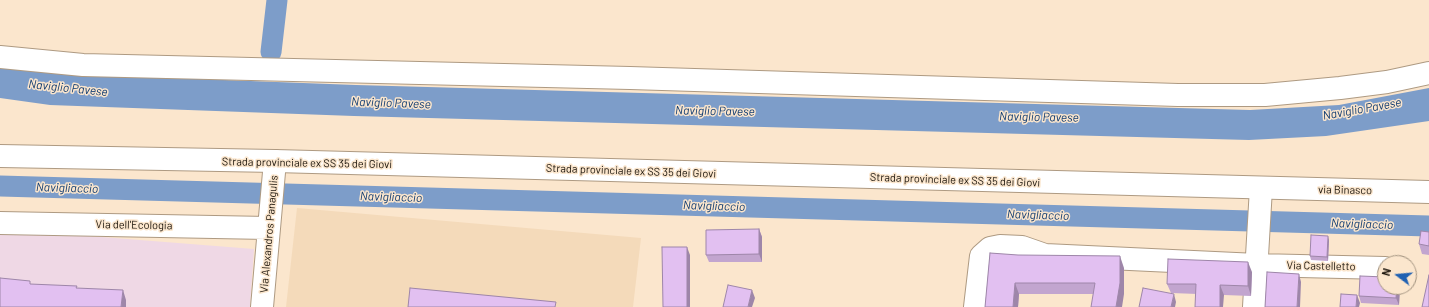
<!DOCTYPE html>
<style>
body{margin:0}
#map{position:relative;width:1429px;height:307px;overflow:hidden;background:#fbe6cd;font-family:Barlow,sans-serif}
canvas{display:block}
.north{position:absolute;left:1377px;top:255px;width:40px;height:40px;box-sizing:border-box;background:#fbe6cd;border:1px solid #a1927f;border-radius:50%;rotate:286deg;font-size:11px;font-weight:700;line-height:16px;text-align:center;color:#1b140b}
.north::after{content:'';display:block;margin:auto;width:14px;height:18px;background:#2061b2;clip-path:polygon(50% 0,100% 100%,50% 72%,0 100%)}
</style>
<div id="map">
<canvas width="1429" height="307"></canvas>
<div class="north">N</div>
</div>
<script>
const g = document.querySelector('canvas').getContext('2d');
g.lineJoin = 'round';
function fillPath(path, color) { g.fillStyle = color; g.fill(path, 'evenodd'); }
const poly = rows => new Path2D(rows.map(r => 'M' + r).join(''));
function strokePath(path, color, width, dash) { g.strokeStyle = color; g.lineWidth = width; g.lineCap = dash ? 'butt' : 'round'; g.setLineDash(dash || []); g.stroke(path); }
function drawText(font, color, halo, rows, align = 'center') {
  g.font = font + ' Barlow,sans-serif'; g.lineWidth = 3; g.setLineDash([]); g.textBaseline = 'middle'; g.strokeStyle = halo; g.fillStyle = color; for (const [text, x, y, turn = 0] of rows) {
    g.save(); g.translate(x, y); g.rotate((+turn || 0) * Math.PI / 180); g.textAlign = isNaN(turn) ? turn : align; if (halo) g.strokeText(text, 0, 0); g.fillText(text, 0, 0); g.restore();
  }
}
const built = poly([
 [297,208,641,238,633,307,286,307]
]);
const industrial = poly([
 [0,229,254,249,250,307,0,307]
]);
const water = poly([
 [0,68,65,74,356,85,1250,110,1339,105,1429,88,1429,121,1326,136,1249,140,354,116,50,105,0,98]
]);
const canal = poly([
 [271,52,277,0],
 [0,186,1429,226]
]);
const minor = poly([
 [0,57,83,65,630,78,1178,95,1265,95,1340,88,1387,82,1429,73],
 [0,223,268,228],
 [262,307,275,161],
 [975,307,981,256,990,248,1000,246,1022,247,1045,255,1257,265,1385,268],
 [1254,307,1261,188]
]);
const major = poly([
 [0,156,275,161,1429,192]
]);
const wall = poly([
 [759,229,762,237,762,262,709,262,706,255],
 [1429,232,1429,255,1422,254,1419,244],
 [1329,240,1328,261,1311,260,1310,256],
 [990,253,1124,268,1124,294,1019,294,1018,307,985,307],
 [1252,272,1251,296,1171,293,1167,284],
 [1385,287,1400,287,1399,305,1361,303,1359,296]
]);
const shadedWall = poly([
 [759,229,762,237,762,262,759,254],
 [1328,236,1329,240,1328,261,1327,257],
 [687,247,690,255,690,307,687,307],
 [1120,256,1124,268,1124,294,1122,307,1116,307],
 [1248,262,1252,272,1251,296,1248,286],
 [1299,274,1301,282,1300,307,1297,307],
 [1015,283,1019,294,1018,307,1013,307],
 [1220,285,1224,295,1223,307,1220,307],
 [1397,287,1400,287,1399,305,1396,298],
 [123,290,126,300,126,307,121,307],
 [752,290,755,298,752,307,748,307],
 [1174,294,1176,302,1175,307,1171,307],
 [1357,295,1360,303,1359,307,1356,307]
]);
const building = poly([
 [759,229,759,254,706,255,706,230,759,229],
 [1421,231,1429,232,1429,246,1419,244,1421,231],
 [1311,235,1328,236,1327,257,1310,256,1311,235],
 [662,247,687,247,687,307,663,307,662,247],
 [990,253,1018,255,1120,256,1120,283,1116,307,1091,307,1095,283,1015,283,1013,307,985,307,990,253],
 [1168,259,1248,262,1248,286,1220,285,1220,307,1195,307,1196,284,1167,284,1168,259],
 [1267,272,1299,274,1297,307,1265,307,1267,272],
 [1429,275,1429,307,1422,307,1429,275],
 [1360,276,1385,277,1385,287,1397,287,1396,298,1359,296,1360,276],
 [0,278,30,281,30,284,77,286,76,288,123,290,121,307,0,307,0,278],
 [728,285,752,290,748,307,723,307,728,285],
 [410,288,556,302,555,307,408,307,410,288],
 [1143,288,1174,294,1171,307,1139,307,1143,288],
 [1341,294,1357,295,1356,307,1340,307,1341,294]
]);
const streetNames = [
 ["Strada provinciale ex SS 35 dei Giovi",307,163,1],
 ["Strada provinciale ex SS 35 dei Giovi",631,171,2],
 ["Strada provinciale ex SS 35 dei Giovi",955,180,2],
 ["via Binasco",1345,190,1],
 ["Via dell'Ecologia",134,225,1],
 ["Via Alexandros Panagulis",269,234,-85],
 ["Via Castelletto",1321,266,1]
];
const waterNames = [
 ["Naviglio Pavese",68,88,6],
 ["Naviglio Pavese",391,103,2],
 ["Naviglio Pavese",1362,109,-10],
 ["Naviglio Pavese",715,111,1],
 ["Naviglio Pavese",1039,117,1],
 ["Navigliaccio",67,188,2],
 ["Navigliaccio",391,197,2],
 ["Navigliaccio",714,206,2],
 ["Navigliaccio",1038,215,2],
 ["Navigliaccio",1362,224,2]
];
fillPath(built, '#f4daba');
fillPath(industrial, '#efd8e5');
fillPath(water, '#7d9dc9');
strokePath(canal, '#7d9dc9', 21);
strokePath(minor, '#ae9a82', 24);
strokePath(major, '#ae9a82', 24);
strokePath(minor, '#fff', 22);
strokePath(major, '#fff', 22);
fillPath(wall, '#c2a5cf');
fillPath(shadedWall, '#9e86a9');
fillPath(building, '#e2c0f1');
strokePath(building, '#9e86a9', 1);
drawText('11px', '#1b140b', '#fbe6cd', streetNames);
drawText('italic 12px', '#0f3b71', '#fbe6cd', waterNames);
</script>
